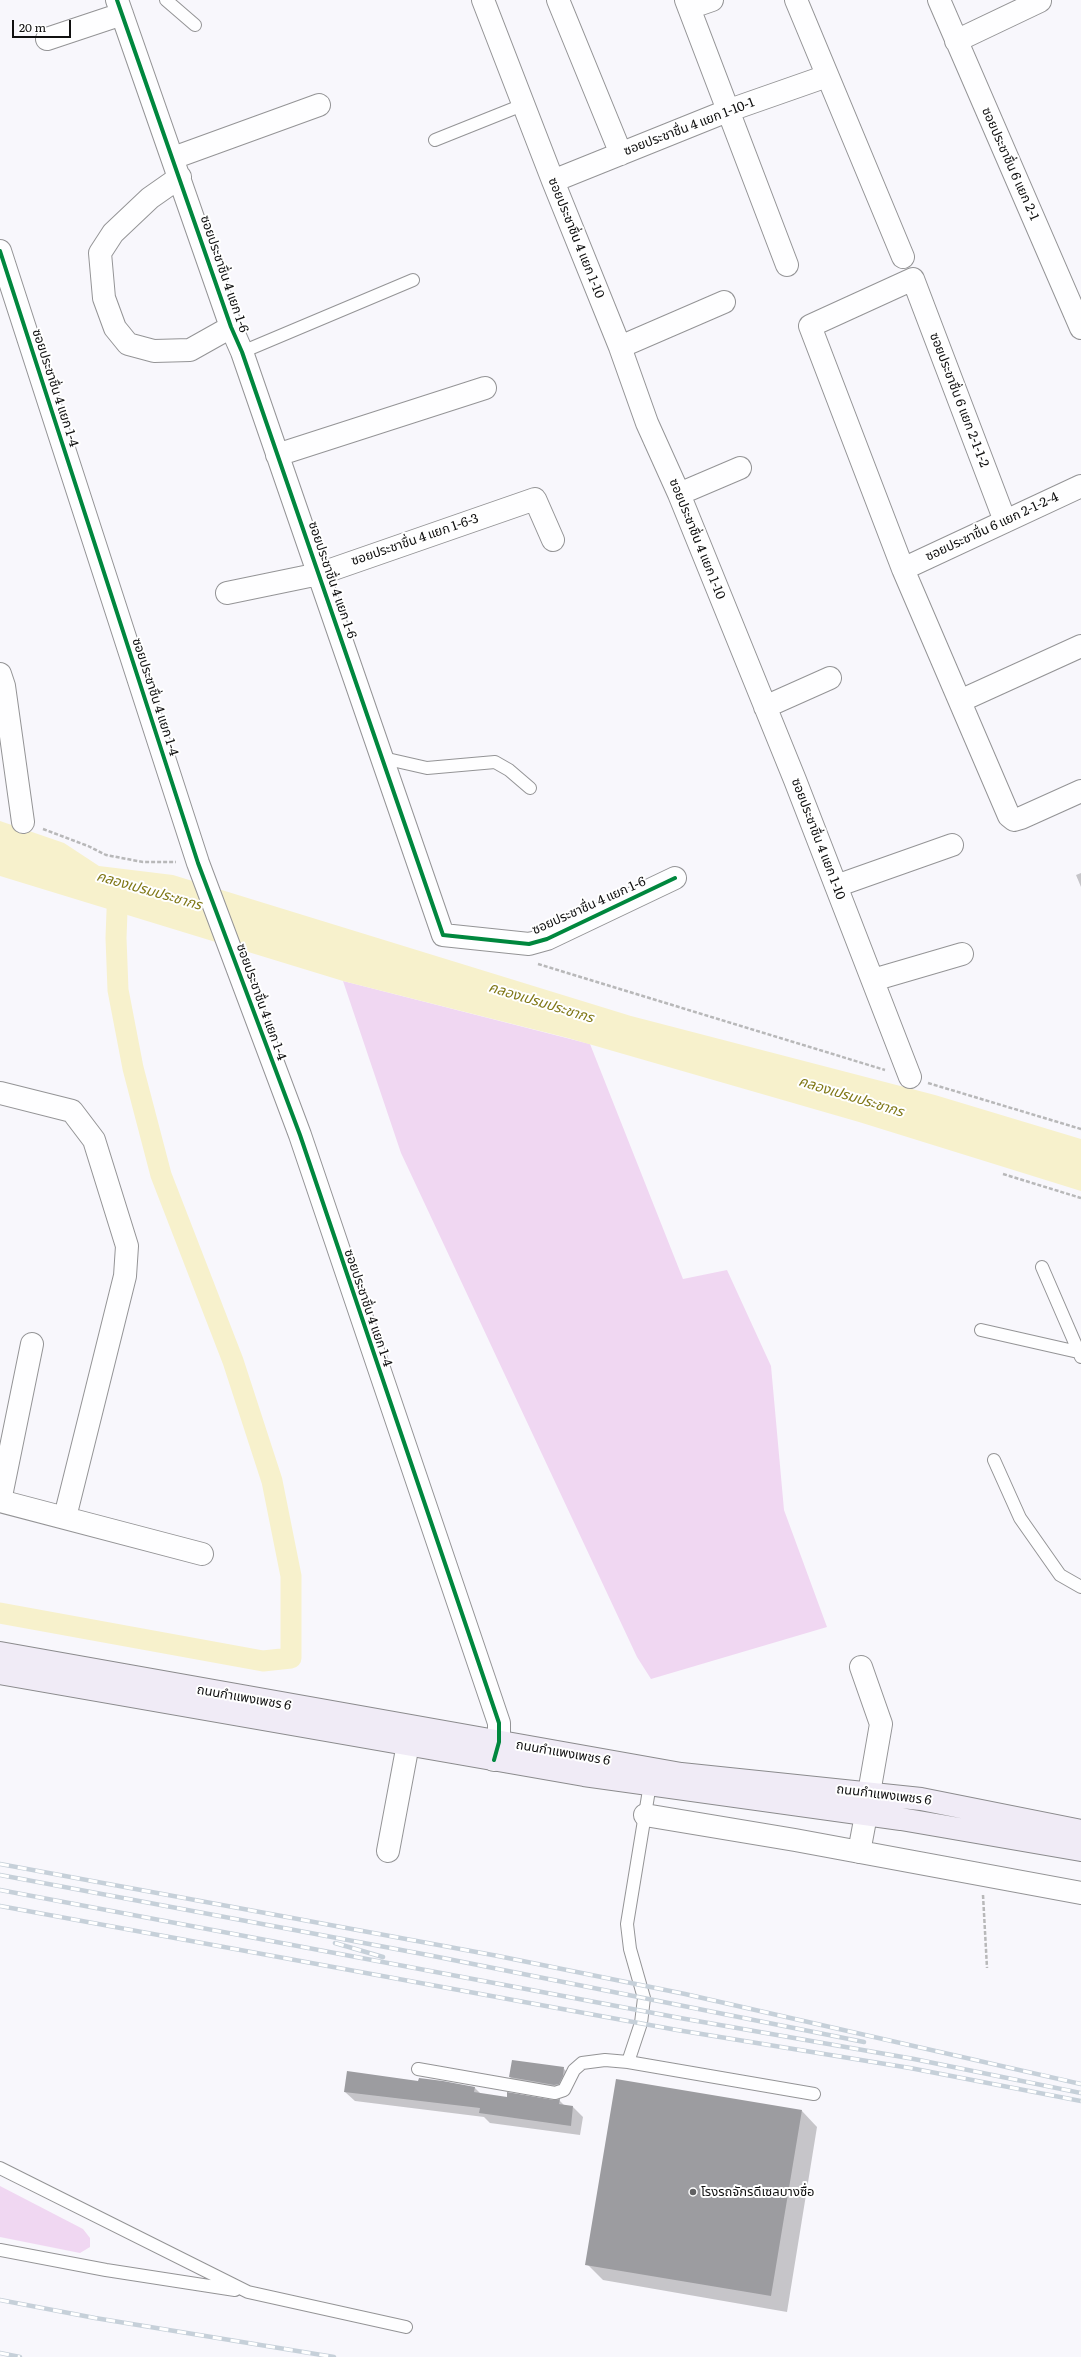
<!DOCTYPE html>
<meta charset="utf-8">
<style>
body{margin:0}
#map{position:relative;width:1081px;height:2357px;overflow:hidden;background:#f8f7fc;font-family:Literata,serif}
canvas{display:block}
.scale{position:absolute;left:12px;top:20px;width:59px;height:18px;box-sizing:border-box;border:2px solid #101010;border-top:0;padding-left:5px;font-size:12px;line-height:14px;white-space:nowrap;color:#101010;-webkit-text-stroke:3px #fff;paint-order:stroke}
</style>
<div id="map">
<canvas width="1081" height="2357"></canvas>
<div class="scale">20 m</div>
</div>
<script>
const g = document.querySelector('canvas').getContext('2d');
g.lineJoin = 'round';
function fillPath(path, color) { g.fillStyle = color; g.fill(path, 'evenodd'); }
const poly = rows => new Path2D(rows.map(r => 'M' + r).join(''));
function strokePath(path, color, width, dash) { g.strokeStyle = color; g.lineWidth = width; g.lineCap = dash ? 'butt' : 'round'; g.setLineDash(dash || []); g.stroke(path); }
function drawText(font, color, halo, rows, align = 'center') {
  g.font = font + ' Literata,"Noto Sans Thai",serif'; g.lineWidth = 4; g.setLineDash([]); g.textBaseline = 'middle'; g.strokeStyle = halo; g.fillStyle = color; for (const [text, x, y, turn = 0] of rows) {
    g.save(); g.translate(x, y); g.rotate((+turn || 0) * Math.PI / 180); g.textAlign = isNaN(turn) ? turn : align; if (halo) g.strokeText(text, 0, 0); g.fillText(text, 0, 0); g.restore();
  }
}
const green = poly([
 [343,981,590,1044,683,1279,727,1270,771,1366,784,1510,827,1627,651,1679,637,1657,401,1153],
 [0,2186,83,2229,90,2238,90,2247,80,2253,0,2237]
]);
const water = poly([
 [0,821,64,843,99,866,173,875,631,1016,935,1095,1081,1139,1081,1191,859,1122,568,1038,343,981,0,876]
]);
const shadow = poly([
 [1081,873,1081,887,1076,875],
 [563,2068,571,2076,566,2092,518,2085,510,2077],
 [419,2082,474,2087,481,2094,508,2098,559,2100,565,2106,573,2107,583,2117,580,2135,490,2123,484,2117,355,2101,345,2092],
 [802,2111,817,2127,787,2312,603,2280,587,2264]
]);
const canal = poly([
 [0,1613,263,1661,291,1658,291,1576,272,1481,233,1361,161,1175,133,1068,118,990,116,938,118,885]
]);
const building = poly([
 [512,2060,564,2067,563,2076,559,2084,554,2085,509,2077],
 [347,2071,418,2081,419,2078,443,2081,475,2087,474,2092,507,2097,507,2092,554,2100,560,2099,559,2104,573,2106,571,2126,479,2113,480,2108,344,2092],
 [616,2079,802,2110,771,2296,585,2265]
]);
const path = poly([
 [43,829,88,846,106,855,143,862,176,862],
 [538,964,885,1070],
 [928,1083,1081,1129],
 [1003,1174,1081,1198],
 [983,1895,987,1968]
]);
const lane = poly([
 [166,0,195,25],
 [435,140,525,104],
 [242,352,413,280],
 [383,758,427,768,495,762,509,770,530,788],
 [1042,1267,1081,1357],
 [981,1330,1078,1352],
 [994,1460,1020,1518,1060,1575,1081,1587],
 [628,2062,814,2094],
 [418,2069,555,2093,564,2090,574,2070,582,2063,605,2060,628,2062,641,2023,644,1998,630,1949,627,1924,650,1784],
 [0,2168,248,2292,406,2327],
 [0,2250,106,2270,235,2290]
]);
const street = poly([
 [117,0,231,327,242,352,443,935,529,944,547,939,675,878],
 [483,0,553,181,620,347,647,423,679,494,795,780,910,1077],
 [558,0,621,154],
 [686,0,787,265],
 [796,0,903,257],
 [939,0,1081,328],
 [689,8,712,0],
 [47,39,122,14],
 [956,41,1040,1],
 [173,158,319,105],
 [180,177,150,198,113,233,100,253,104,298,115,328,128,344,154,351,190,350,231,327],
 [553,181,727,111,827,76],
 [0,251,198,863,300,1135,499,1723,499,1742,494,1760],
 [620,347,724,302],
 [277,455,485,388],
 [679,494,740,468],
 [1005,521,913,279,810,326,903,569,1009,816,1014,820,1021,818,1081,791],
 [903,569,1081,486],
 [227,593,319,574,535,499,553,540],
 [0,674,4,686,23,822],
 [960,701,1081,646],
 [765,707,830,678],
 [836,886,952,845],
 [873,980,962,954],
 [0,1093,72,1111,94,1140,127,1246,125,1276,65,1517],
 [0,1501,202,1554],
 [0,1501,32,1344],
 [861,1667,881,1724,869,1793],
 [645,1815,795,1840,1081,1893],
 [388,1851,408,1744],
 [859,1852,866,1815]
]);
const secondary = poly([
 [0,1653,681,1774,921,1799,1081,1831],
 [0,1673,584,1775,901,1819,1081,1850]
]);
const rail = poly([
 [0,1864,498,1956,685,1994,1081,2084],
 [0,1875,428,1955,864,2042],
 [0,1890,680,2018,914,2059,1081,2093],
 [0,1906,677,2030,910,2068,1081,2101],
 [335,1943,383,1957],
 [0,2300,95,2318,334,2357],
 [0,2353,20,2357]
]);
const cycleway = poly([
 [117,0,231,327,242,352,443,935,529,944,547,939,675,878],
 [0,251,198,863,300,1135,499,1723,499,1742,494,1760]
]);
const markers = [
 [693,2192,4,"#616163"]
];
const streetNames = [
 ["ซอยประชาชื่น 4 แยก 1-10-1",689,127,-21],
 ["ซอยประชาชื่น 6 แยก 2-1",1010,164,66],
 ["ซอยประชาชื่น 4 แยก 1-10",576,238,68],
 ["ซอยประชาชื่น 4 แยก 1-6",224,274,71],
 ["ซอยประชาชื่น 4 แยก 1-4",55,388,72],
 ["ซอยประชาชื่น 6 แยก 2-1-1-2",959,400,69],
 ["ซอยประชาชื่น 6 แยก 2-1-2-4",992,527,-25],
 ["ซอยประชาชื่น 4 แยก 1-10",697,539,68],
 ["ซอยประชาชื่น 4 แยก 1-6-3",415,540,-19],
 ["ซอยประชาชื่น 4 แยก 1-6",332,580,71],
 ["ซอยประชาชื่น 4 แยก 1-4",155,697,72],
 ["ซอยประชาชื่น 4 แยก 1-10",818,839,69],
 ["ซอยประชาชื่น 4 แยก 1-6",589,906,-24],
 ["ซอยประชาชื่น 4 แยก 1-4",261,1002,70],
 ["ซอยประชาชื่น 4 แยก 1-4",368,1308,71],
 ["ถนนกำแพงเพชร 6",244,1698,10],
 ["ถนนกำแพงเพชร 6",563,1753,10],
 ["ถนนกำแพงเพชร 6",884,1795,7]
];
const poiNames = [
 ["โรงรถจักรดีเซลบางซื่อ",701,2192]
];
const waterNames = [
 ["คลองเปรมประชากร",149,891,16],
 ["คลองเปรมประชากร",541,1003,17],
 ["คลองเปรมประชากร",851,1097,17]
];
fillPath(green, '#f0d7f2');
fillPath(water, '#f7f1cc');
fillPath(shadow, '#0003');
strokePath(canal, '#f7f1cc', 21);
fillPath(building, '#9c9ca0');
strokePath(lane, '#949496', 14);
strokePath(street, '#949496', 24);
strokePath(secondary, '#8b8b8d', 24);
strokePath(path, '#b8b8b9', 2.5, [4, 2]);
strokePath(lane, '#fefeff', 12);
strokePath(street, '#fefeff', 22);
strokePath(secondary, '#f0ebf6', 22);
strokePath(rail, '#c6d0d9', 4.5);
strokePath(rail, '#fff', 3, [9]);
strokePath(cycleway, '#00873e', 4);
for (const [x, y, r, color] of markers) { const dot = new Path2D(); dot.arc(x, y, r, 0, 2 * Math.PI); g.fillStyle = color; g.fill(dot); strokePath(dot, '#fff', 1.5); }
drawText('13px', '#101010', '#fff', streetNames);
drawText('13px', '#101010', '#fff', poiNames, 'left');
drawText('italic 14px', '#7f7716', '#fff', waterNames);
</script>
